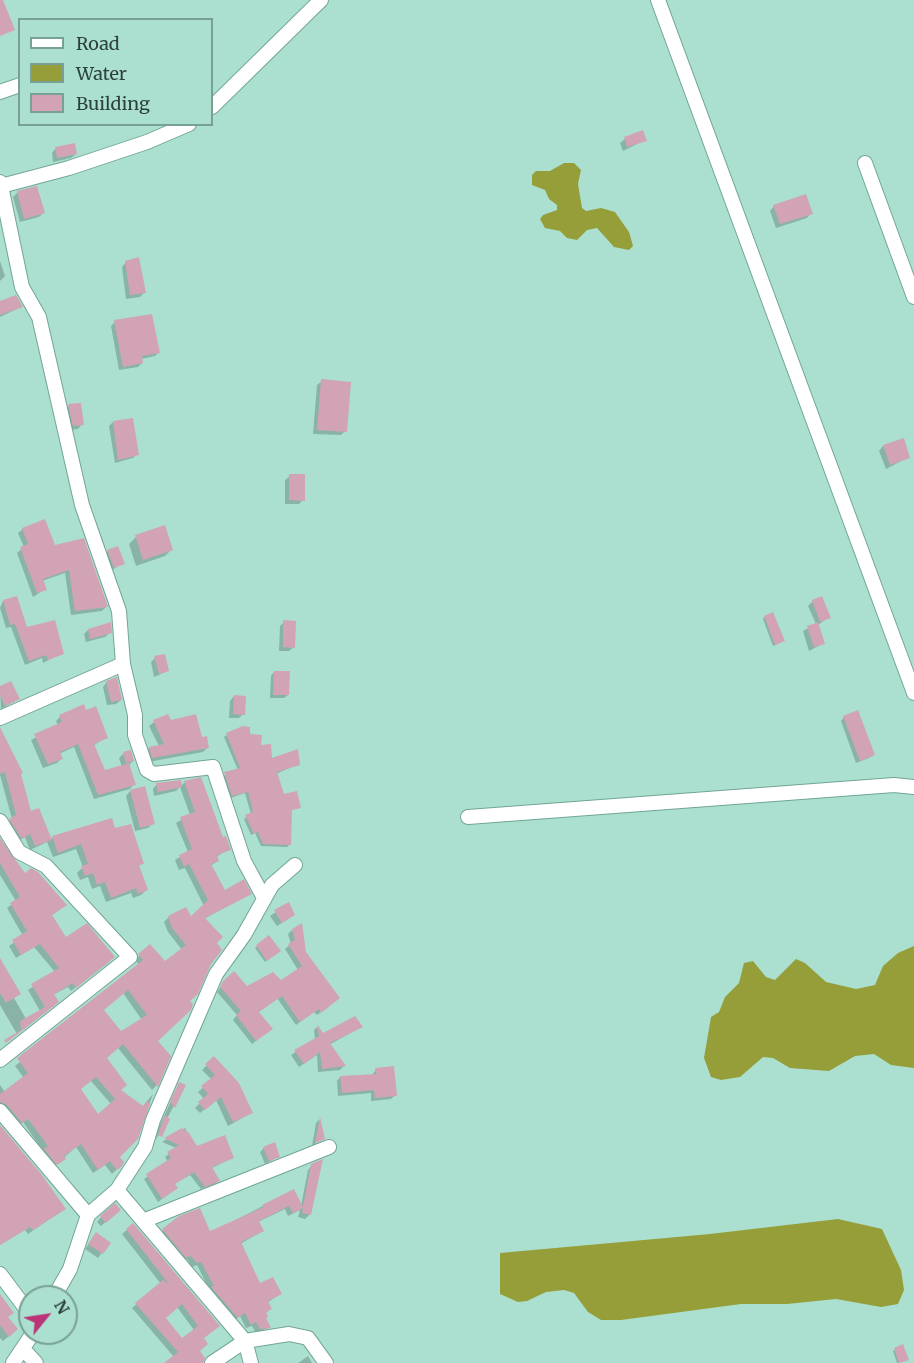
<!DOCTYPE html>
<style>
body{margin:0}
#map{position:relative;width:914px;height:1363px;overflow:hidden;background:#abe0d0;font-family:Merriweather,serif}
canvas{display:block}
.legend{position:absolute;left:18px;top:18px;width:195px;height:108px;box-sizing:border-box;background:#abe0d0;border:2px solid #78a094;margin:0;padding:8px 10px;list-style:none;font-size:18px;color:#2b413b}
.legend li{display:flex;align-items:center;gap:12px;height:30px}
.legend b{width:30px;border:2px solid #78a094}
.north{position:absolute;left:18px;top:1285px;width:60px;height:60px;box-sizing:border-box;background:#abe0d0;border:2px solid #78a094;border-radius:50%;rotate:60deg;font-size:16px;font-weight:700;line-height:24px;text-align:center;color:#2b413b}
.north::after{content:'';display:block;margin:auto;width:21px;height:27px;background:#ba3577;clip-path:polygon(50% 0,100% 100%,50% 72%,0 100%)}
</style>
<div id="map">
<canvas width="914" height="1363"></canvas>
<ul class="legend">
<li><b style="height:8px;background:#fff"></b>Road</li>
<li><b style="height:16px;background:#959e39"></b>Water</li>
<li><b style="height:16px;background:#d1a3b4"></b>Building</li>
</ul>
<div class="north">N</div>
</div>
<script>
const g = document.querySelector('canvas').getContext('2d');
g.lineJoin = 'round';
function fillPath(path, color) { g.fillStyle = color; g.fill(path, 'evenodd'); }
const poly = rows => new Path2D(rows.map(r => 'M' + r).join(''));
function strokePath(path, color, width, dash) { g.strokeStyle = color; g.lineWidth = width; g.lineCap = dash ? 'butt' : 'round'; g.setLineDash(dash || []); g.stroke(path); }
const water = poly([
 [564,163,574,163,581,170,578,184,582,208,586,211,601,208,615,212,629,232,633,246,629,250,614,247,597,228,587,230,577,240,567,238,560,231,545,228,540,219,543,215,557,210,557,205,549,199,545,190,532,185,532,175,536,171,550,171],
 [914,946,914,1068,891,1065,874,1054,855,1056,829,1071,790,1068,773,1058,763,1057,740,1077,721,1080,711,1077,704,1058,711,1017,719,1012,725,997,739,983,744,963,753,961,766,977,775,980,796,959,805,963,826,982,856,989,875,985,883,966,898,953],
 [838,1219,882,1229,901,1270,904,1290,898,1304,881,1307,836,1299,787,1304,741,1304,621,1320,601,1320,588,1312,574,1293,564,1290,546,1292,527,1301,518,1302,500,1294,500,1253,710,1234]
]);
const shadow = poly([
 [625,139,645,140,623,151,620,143],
 [56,148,76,154,71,158,53,162,52,153],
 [18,192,43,213,39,217,20,222,13,197],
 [774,206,811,213,807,218,776,228,770,211],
 [0,261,5,276,0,281],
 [126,262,144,293,140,297,126,299,122,267],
 [0,303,21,307,0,317],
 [115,322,159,352,155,356,141,359,142,363,138,367,119,370,111,326],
 [322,381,345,431,341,435,313,434,317,385],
 [69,406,82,424,78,429,69,430,64,410],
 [113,422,137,454,133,458,115,463,109,426],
 [883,446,909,457,886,469,879,451],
 [290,476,303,500,299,504,285,504,285,480],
 [23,529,54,546,106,607,102,611,71,615,65,573,42,581,45,589,33,597,17,553,24,547,18,533],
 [136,537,172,549,165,556,136,566,129,544],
 [108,551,123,563,109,572,104,556],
 [3,601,26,629,62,653,43,663,42,658,25,665,11,627,6,628,0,608],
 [813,601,829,617,818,625,824,643,809,651,803,631,816,624,808,606],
 [764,617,782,642,773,646,763,619],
 [284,622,294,647,289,651,279,651,280,626],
 [88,630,110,632,105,637,86,642,84,634],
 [155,658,168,671,154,677,151,662],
 [274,672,288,695,284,698,270,698,271,676],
 [107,682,121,700,116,704,107,705,103,687],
 [0,688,18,699,1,709],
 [234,696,243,714,239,718,229,718,230,701],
 [86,712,106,737,93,746,104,772,122,767,119,758,124,753,133,761,129,765,134,784,130,789,94,799,74,747,59,754,61,759,57,763,43,768,31,740,58,725,56,721,60,717],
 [844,717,873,755,869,758,856,763,841,721],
 [170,721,200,739,207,748,203,752,148,762,145,753,149,748,159,746,149,726,154,722],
 [0,728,22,773,19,775,30,813,50,840,53,837,114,830,142,863,138,867,146,890,141,895,133,898,131,893,106,902,100,886,92,889,88,877,80,880,77,873,83,867,76,849,53,857,47,842,30,850,25,837,17,842,6,825,12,819,0,775],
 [227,735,248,735,271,760,298,764,276,774,283,796,299,807,290,811,290,844,287,847,261,846,255,833,251,835,244,819,251,814,245,793,230,798,223,776,238,770,224,737],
 [200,779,222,839,229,849,216,857,218,861,210,866,225,892,250,894,204,919,215,943,156,1041,169,1057,156,1086,152,1090,118,1048,105,1058,120,1090,142,1107,153,1094,137,1138,119,1157,120,1166,112,1174,105,1165,93,1173,76,1147,52,1168,40,1154,43,1151,23,1122,17,1127,0,1109,0,1085,5,1092,24,1078,15,1066,139,965,135,960,150,946,165,963,182,950,168,932,164,922,169,917,190,919,204,906,185,868,179,870,175,860,188,852,176,823,190,815,180,787,176,791,154,796,153,789,157,784,181,786,184,783],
 [123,993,142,1020,121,1033,103,1010],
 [91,1081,111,1104,97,1116,80,1089],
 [130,791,153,823,148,828,135,831,126,796],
 [0,848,25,876,65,905,51,916,65,939,109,962,71,991,68,987,53,995,57,1002,17,1034,0,1005,0,961,20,993,14,998,26,1019,40,1011,28,990,55,972,34,947,16,958,9,946,23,936,7,908,16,901,0,875],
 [288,904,288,919,277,926,270,916],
 [292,930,334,1002,317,1015,314,1012,296,1025,277,998,258,1012,267,1032,252,1044,233,1020,237,1015,217,992,224,982,247,988,280,982,298,970,285,949,291,944,288,934],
 [269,937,279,951,265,962,255,948],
 [317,1027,323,1035,361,1027,329,1045,344,1066,340,1070,318,1072,317,1055,299,1067,291,1055,315,1040,314,1030],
 [214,1058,251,1113,228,1126,216,1100,200,1113,195,1108,204,1099,198,1092,212,1080,202,1070],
 [376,1069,395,1095,391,1099,371,1101,371,1093,338,1096,337,1081,340,1077,372,1076],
 [179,1084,184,1086,156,1140,158,1129],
 [319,1120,323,1138,312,1146,316,1123],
 [0,1127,64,1209,28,1234,25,1230,0,1245],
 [185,1128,196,1148,232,1158,212,1168,219,1180,215,1184,201,1189,190,1175,174,1184,177,1188,158,1202,144,1179,168,1162,165,1157,176,1148,162,1142],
 [264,1148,279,1156,265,1164,260,1152],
 [312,1165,310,1214,305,1219,298,1217,300,1210,288,1216,285,1209,258,1222,263,1231,240,1244,260,1285,280,1294,267,1303,270,1309,265,1314,268,1328,256,1333,252,1326,246,1328,240,1316,233,1322,210,1291,197,1265,192,1267,187,1259,182,1261,159,1234,180,1218,210,1233,263,1206,301,1206,308,1170],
 [119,1210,101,1226,97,1222,101,1217],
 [133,1225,218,1326,202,1339,198,1351,200,1363,167,1363,174,1357,132,1308,161,1284,122,1234],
 [177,1307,194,1330,182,1340,165,1318],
 [96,1234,109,1243,98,1258,85,1249],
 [0,1295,10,1335,3,1341,0,1338],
 [902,1346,908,1360,897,1363,893,1351],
 [308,1356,312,1363,298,1363,301,1361]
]);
const building = poly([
 [0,0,3,0,15,30,0,36],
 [643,130,647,141,627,147,624,137],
 [75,143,77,154,57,158,55,147],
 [37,186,45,213,24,219,17,191],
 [806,194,813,214,780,224,773,205],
 [139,257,146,293,130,295,125,261],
 [16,295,23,307,0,315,0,301],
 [152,314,160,353,142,356,143,363,123,367,114,320],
 [321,379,351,382,347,432,317,430],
 [81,403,84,425,73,426,68,404],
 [133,418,139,455,118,460,113,421],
 [904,438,910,458,890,465,883,445],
 [289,474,305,474,305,501,289,500],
 [45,519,55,545,84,538,108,607,75,611,69,570,43,579,47,590,37,593,20,547,28,544,22,528],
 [165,525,173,550,143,560,135,535],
 [118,546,125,564,114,568,107,550],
 [17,596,27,627,55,620,64,654,48,660,46,655,29,661,15,624,10,625,3,600],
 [822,596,831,618,820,622,812,600],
 [773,612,785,641,775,645,764,616],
 [283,620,296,621,295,648,283,647],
 [111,622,112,633,90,639,88,629],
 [818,622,825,644,814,647,807,626],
 [165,654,169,671,159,674,154,656],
 [274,671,290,671,289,695,273,695],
 [117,677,122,700,111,702,106,681],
 [11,681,20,699,5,706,0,695,0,686],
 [234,695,246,696,245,715,233,714],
 [84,704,86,710,96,706,108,738,94,744,105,770,129,763,136,785,98,795,78,744,60,752,63,759,48,764,34,734,62,722,59,715],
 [858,710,875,755,860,761,843,716],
 [168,714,171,720,196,714,202,737,207,736,209,748,152,758,149,747,164,744,153,720],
 [243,726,250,727,250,734,262,735,261,745,271,744,272,758,298,749,300,765,277,772,284,794,297,791,301,808,292,810,291,845,263,844,258,832,254,834,245,815,253,812,248,792,232,796,224,772,240,768,226,733],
 [0,727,23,773,21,774,31,811,39,808,52,840,35,846,30,834,22,839,9,819,16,815,5,772,0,774],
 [131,750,134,761,126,763,123,752],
 [201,777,223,837,226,836,231,850,217,855,219,861,211,864,225,890,244,879,252,894,205,918,223,937,217,943,222,950,211,964,198,994,190,1001,193,1004,191,1010,158,1041,171,1056,158,1087,123,1044,107,1058,127,1085,121,1090,143,1106,147,1101,150,1104,138,1139,120,1157,124,1162,121,1167,117,1170,110,1161,98,1170,81,1144,64,1156,66,1159,57,1165,44,1149,48,1146,28,1119,22,1123,7,1105,0,1102,0,1094,28,1073,17,1058,143,960,138,954,150,944,165,961,186,945,172,928,168,916,186,907,191,916,208,900,189,864,184,867,179,855,192,849,180,817,195,812,184,781],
 [128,990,147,1015,121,1031,104,1010],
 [96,1077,115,1099,98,1114,81,1089],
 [181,780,182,787,158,792,156,783],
 [145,786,155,824,140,828,130,790],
 [112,818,115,828,131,824,144,864,139,865,148,890,138,894,136,888,111,898,105,882,97,885,93,873,85,876,81,866,88,864,81,844,58,853,52,836],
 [0,838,25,873,31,868,38,872,67,905,52,915,66,937,87,923,115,957,76,988,73,983,54,994,59,1002,6,1043,4,1040,21,1030,20,1021,45,1007,31,984,59,968,40,944,21,955,12,940,27,931,10,903,20,897,0,863],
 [289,902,295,915,282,923,274,910],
 [302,923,306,952,340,998,321,1013,319,1009,300,1022,282,996,259,1012,273,1029,256,1041,236,1015,241,1011,220,987,223,981,234,971,247,986,273,972,281,980,302,966,288,944,295,940,292,929],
 [269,935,281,951,267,961,256,945],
 [0,958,21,994,6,1003,0,993],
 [355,1016,363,1027,330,1043,346,1066,322,1069,320,1052,304,1064,294,1050,319,1036,317,1024,323,1033],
 [214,1056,239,1083,253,1113,233,1122,221,1097,205,1110,198,1102,208,1094,201,1086,215,1075,205,1064],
 [394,1066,397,1096,375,1098,374,1090,342,1093,340,1076,376,1074,375,1068],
 [179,1082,186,1085,175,1108,170,1102],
 [165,1115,170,1119,162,1137,158,1135],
 [320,1117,325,1139,315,1143],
 [0,1125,42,1175,66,1209,33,1230,30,1227,0,1245],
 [182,1128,189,1133,197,1146,225,1135,234,1158,212,1167,220,1181,205,1187,194,1172,175,1184,178,1188,162,1199,146,1174,171,1158,167,1152,179,1145,164,1138],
 [275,1142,280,1157,269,1161,263,1147],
 [323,1159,311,1215,302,1213,303,1208,293,1213,289,1206,259,1221,264,1231,241,1242,260,1283,273,1277,282,1294,268,1301,272,1309,266,1312,268,1317,266,1318,271,1328,260,1329,256,1322,251,1325,245,1313,238,1318,211,1287,214,1286,201,1262,197,1263,191,1256,186,1258,162,1229,179,1216,200,1208,210,1231,264,1207,262,1205,294,1189,303,1207,311,1164],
 [115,1203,121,1210,106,1223,100,1216],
 [133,1223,220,1326,204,1338,208,1344,200,1351,205,1358,203,1363,164,1363,178,1352,135,1303,163,1280,169,1284,126,1229],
 [182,1304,198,1326,182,1338,166,1318],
 [96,1232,111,1243,103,1254,88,1244],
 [0,1294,14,1313,8,1317,18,1329,9,1337,0,1325],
 [903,1344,909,1360,899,1363,894,1348]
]);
const street = poly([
 [658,0,914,693],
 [0,92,20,85],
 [212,107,321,0],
 [865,163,914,297],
 [0,182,1,186,69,168,147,142,189,124],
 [1,186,22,287,39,317,82,505,119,611,123,664,135,715,135,735,147,770,154,774,213,767,244,861,264,898],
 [0,718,123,664],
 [468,817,894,785,914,787],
 [0,821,19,852,46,866,130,957,0,1060],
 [0,1111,88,1215],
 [117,1190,245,1341,251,1363],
 [143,1221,329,1147],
 [0,1274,30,1314],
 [54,1297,70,1269,88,1215,117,1190,145,1147,153,1120,216,974,244,935,272,885,295,865],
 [24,1350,36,1363],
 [13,1363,33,1333],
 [212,1363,245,1341,289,1334,308,1338,326,1363]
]);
fillPath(water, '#959e39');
fillPath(shadow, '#0003');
fillPath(building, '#d1a3b4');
strokePath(street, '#72a596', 16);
strokePath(street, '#fff', 14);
</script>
